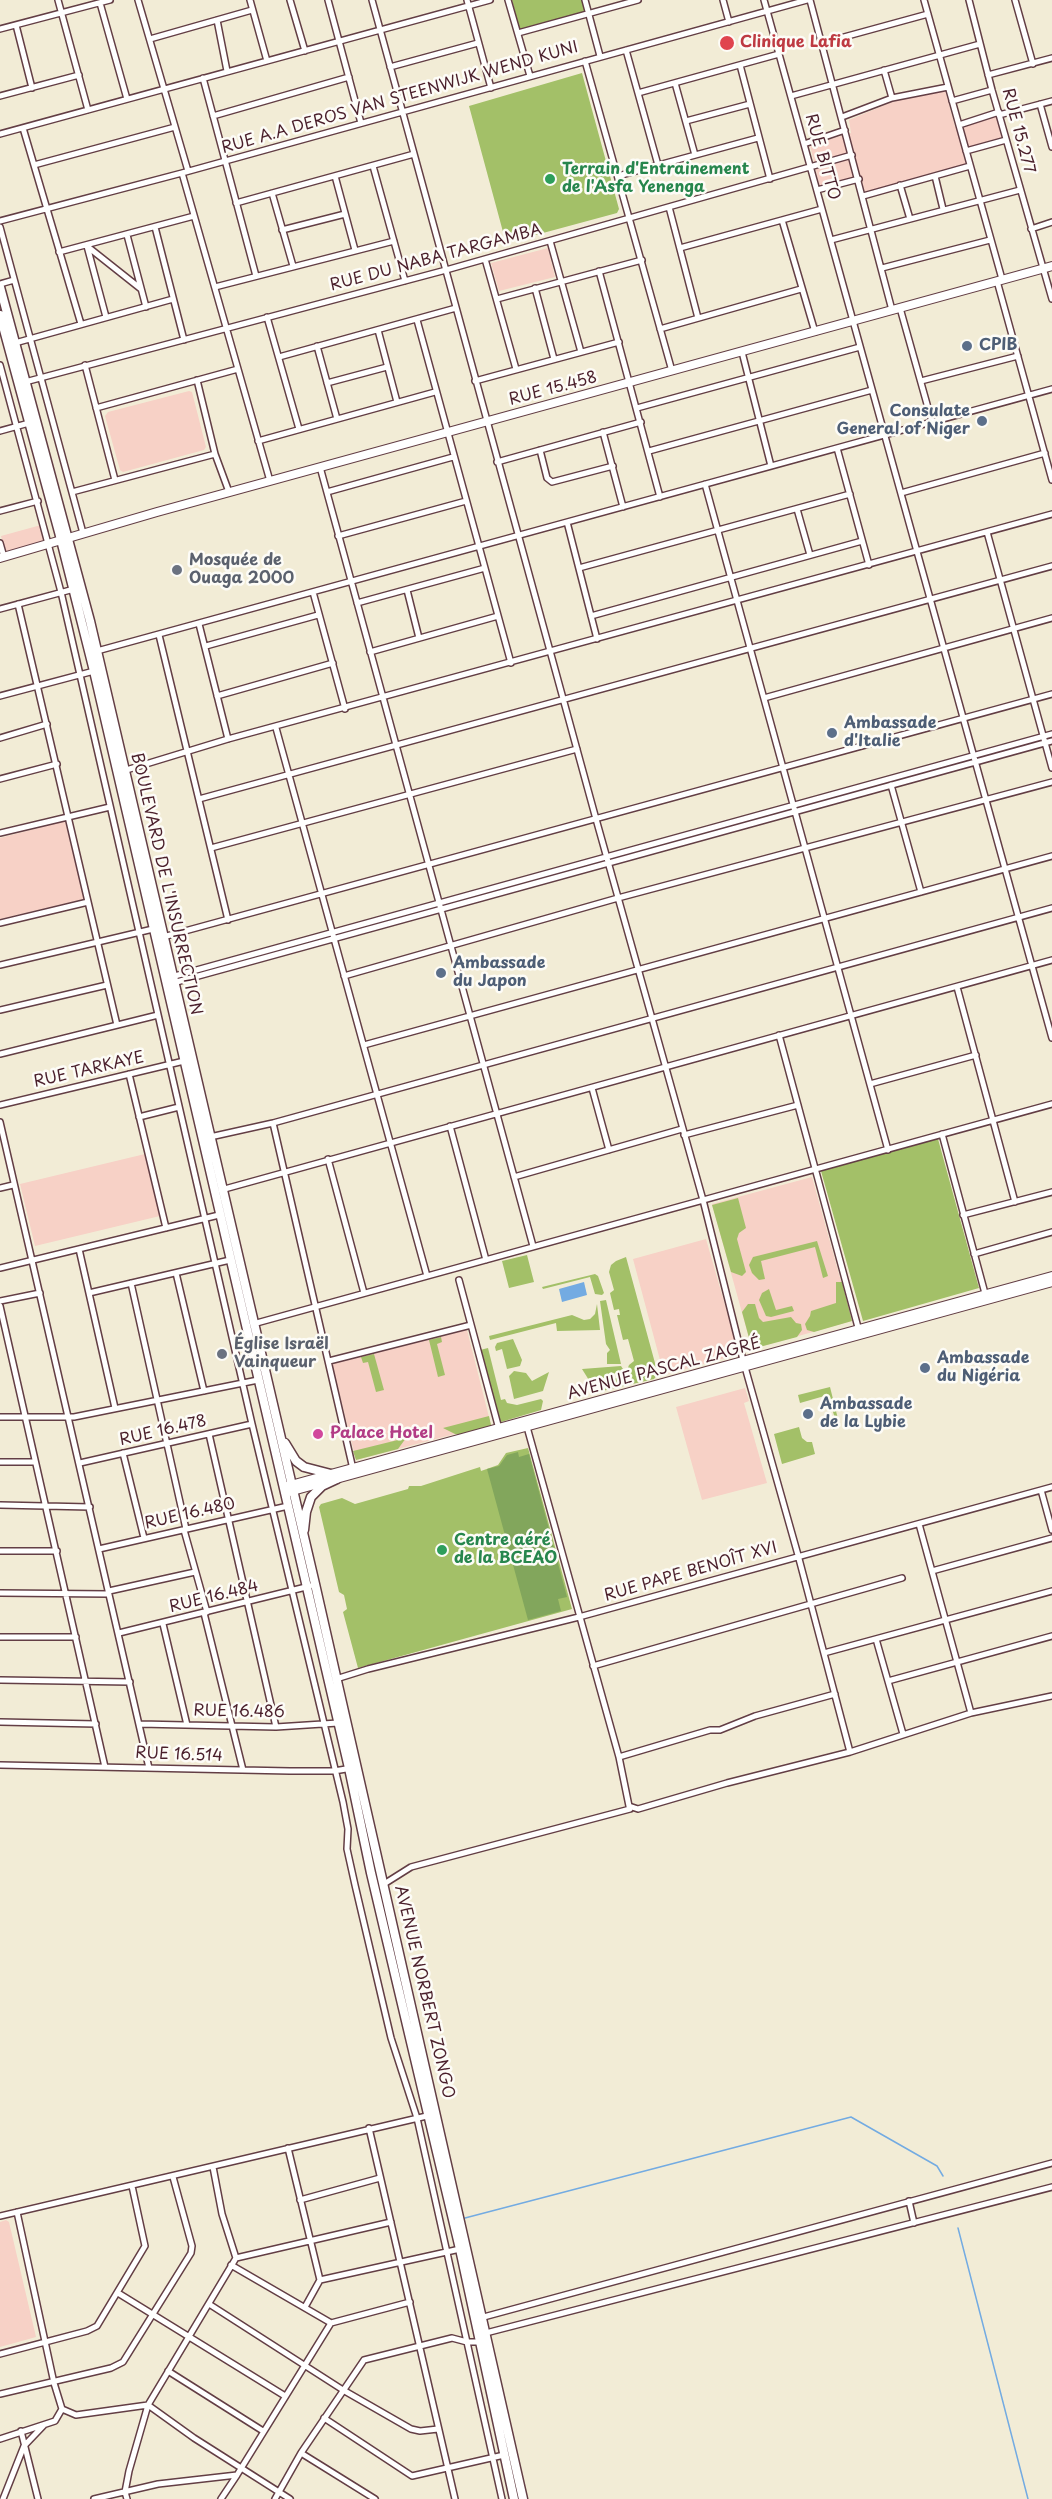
<!DOCTYPE html>
<meta charset="utf-8">
<style>
body{margin:0}
canvas{display:block;background:#f2ecd6}
</style>
<canvas width="1052" height="2499"></canvas>
<script>
const g = document.querySelector('canvas').getContext('2d');
g.lineJoin = 'round';
function fillPath(path, color) { g.fillStyle = color; g.fill(path, 'evenodd'); }
const poly = rows => new Path2D(rows.map(r => 'M' + r).join(''));
function strokePath(path, color, width, dash) { g.strokeStyle = color; g.lineWidth = width; g.lineCap = dash ? 'butt' : 'round'; g.setLineDash(dash || []); g.stroke(path); }
function drawText(font, color, halo, rows, align = 'center') {
  g.font = font + ' "Playpen Sans",sans-serif'; g.lineWidth = 5; g.setLineDash([]); g.textBaseline = 'middle'; g.strokeStyle = halo; g.fillStyle = color; for (const [text, x, y, turn = 0] of rows) {
    g.save(); g.translate(x, y); g.rotate((+turn || 0) * Math.PI / 180); g.textAlign = isNaN(turn) ? turn : align; if (halo) g.strokeText(text, 0, 0); g.fillText(text, 0, 0); g.restore();
  }
}
const built = poly([
 [945,89,955,127,997,116,1005,144,963,155,966,165,865,194,861,177,820,188,810,145,851,133,849,120,892,102],
 [548,248,555,277,499,291,491,263],
 [189,391,192,392,206,447,204,450,123,472,120,470,105,416,108,412],
 [41,525,47,543,6,554,1,536],
 [65,821,84,899,0,919,0,838],
 [145,1154,160,1216,35,1246,20,1184],
 [812,1177,852,1321,752,1349,712,1204],
 [706,1239,739,1354,664,1375,633,1259],
 [467,1330,491,1425,487,1438,455,1434,356,1460,332,1364],
 [745,1388,749,1401,744,1403,767,1483,702,1500,676,1407],
 [6,2220,9,2222,36,2337,0,2347,0,2222]
]);
const green = poly([
 [512,0,583,0,587,13,520,31],
 [582,73,619,209,617,213,506,243,469,106],
 [938,1139,979,1288,863,1321,821,1171],
 [738,1198,746,1228,739,1233,737,1239,746,1272,742,1276,731,1272,712,1205],
 [817,1241,828,1276,823,1278,815,1247,761,1261,765,1279,759,1280,752,1273,749,1265,753,1257],
 [527,1255,534,1282,509,1288,502,1261],
 [626,1257,658,1374,654,1379,598,1392,601,1386,626,1373,629,1365,634,1361,628,1339,623,1340,617,1315,620,1315,619,1309,614,1310,610,1293,614,1290,609,1272,611,1265,616,1261],
 [595,1274,598,1276,604,1293,602,1295,595,1294,590,1277,543,1289,542,1287],
 [836,1282,842,1282,852,1321,814,1332,807,1330,805,1324,810,1316,811,1311,836,1303],
 [769,1289,776,1310,792,1306,794,1311,771,1317,766,1316,759,1300,762,1293],
 [606,1300,621,1364,607,1364,607,1353,610,1350,606,1344,600,1301],
 [597,1304,600,1330,557,1331,556,1323,490,1340,489,1336,572,1315,584,1320,590,1319,595,1314],
 [748,1304,755,1304,759,1318,763,1322,791,1317,796,1323,801,1324,802,1330,797,1337,752,1349,742,1312],
 [441,1337,442,1342,437,1344,445,1375,438,1377,429,1340],
 [513,1339,522,1360,520,1366,507,1369,502,1349,496,1351,495,1347,497,1343],
 [488,1348,501,1400,505,1399,507,1403,517,1405,541,1399,543,1401,541,1410,501,1422,498,1421,480,1350],
 [374,1354,384,1390,376,1392,368,1362,363,1363,361,1357],
 [621,1366,623,1369,592,1385,582,1369],
 [514,1371,526,1373,532,1381,549,1372,543,1391,514,1399,509,1376],
 [830,1387,840,1427,833,1430,832,1426,836,1422,828,1395,800,1403,798,1395],
 [489,1416,491,1425,487,1438,455,1434,443,1428],
 [799,1427,802,1438,807,1442,812,1442,815,1454,782,1464,774,1434],
 [406,1438,398,1449,356,1460,353,1451],
 [528,1448,572,1609,358,1668,343,1612,347,1609,344,1595,339,1592,319,1507,321,1504,342,1498,355,1504,408,1489,409,1486,421,1486,480,1467,481,1471,498,1465,506,1453]
]);
const forest = poly([
 [518,1452,519,1457,529,1454,567,1597,558,1599,561,1611,528,1620,487,1469,499,1466,507,1455]
]);
const water = poly([
 [584,1282,587,1295,562,1302,559,1289]
]);
const stream = poly([
 [465,2218,851,2117,937,2166,943,2176],
 [958,2228,1028,2499]
]);
const minor = poly([
 [58,0,88,110],
 [138,0,188,171],
 [250,0,267,61],
 [290,0,305,51],
 [328,0,361,123],
 [372,0,596,819,703,1200,743,1360,798,1555,850,1752],
 [467,0,491,88],
 [508,0,530,76],
 [585,0,600,56],
 [723,0,729,22],
 [764,0,1052,1038],
 [810,0,892,310],
 [924,0,1002,279],
 [969,0,992,90,1052,299],
 [1015,0,1033,64],
 [100,3,127,99],
 [217,20,227,71],
 [16,25,32,88],
 [0,29,110,0],
 [518,33,638,0],
 [150,39,252,10],
 [822,43,928,14],
 [626,50,658,165],
 [585,61,672,371],
 [740,65,770,179],
 [390,67,478,43],
 [884,70,892,98],
 [988,75,1052,58],
 [203,78,256,276],
 [675,83,695,155],
 [638,93,779,54],
 [0,96,79,75],
 [791,96,980,44],
 [952,101,992,90],
 [1040,104,1052,147],
 [999,115,1052,101],
 [213,116,349,77],
 [842,117,892,98,948,87],
 [686,121,750,104],
 [959,125,999,112],
 [23,128,81,324],
 [0,134,490,0],
 [804,144,845,130],
 [966,151,1006,140],
 [34,165,175,127],
 [373,166,405,281],
 [182,173,270,481],
 [335,176,355,250],
 [618,176,758,138],
 [935,176,943,209],
 [900,185,910,219],
 [817,190,859,179],
 [272,193,293,266],
 [863,196,970,166],
 [236,203,414,154],
 [669,207,698,318],
 [782,220,815,332],
 [0,221,182,173,807,0],
 [0,227,83,533],
 [155,227,184,340],
 [1031,229,1052,222],
 [282,230,345,214],
 [127,235,146,307],
 [831,240,1020,190],
 [550,241,581,352],
 [87,246,106,317],
 [88,247,141,289],
 [680,248,822,209],
 [59,252,194,216],
 [485,259,516,369],
 [882,268,990,240],
 [599,271,660,497],
 [997,281,1052,480],
 [0,284,14,280],
 [215,287,394,241],
 [535,288,554,359],
 [497,299,642,260],
 [900,308,932,422],
 [267,317,299,429],
 [417,320,511,663],
 [660,329,801,289],
 [378,330,397,402],
 [15,343,173,299],
 [317,346,337,419],
 [742,352,771,466],
 [279,357,456,308],
 [0,365,61,592,252,1424,343,1802,348,1829,347,1849,355,1885,391,2038,417,2118,502,2499],
 [85,365,115,480],
 [197,380,215,454,229,492],
 [475,381,619,342],
 [921,381,1018,356],
 [25,382,446,270,852,155],
 [327,383,387,367],
 [96,408,238,369],
 [637,408,860,347],
 [0,431,29,423],
 [603,432,623,507],
 [258,441,435,392],
 [837,448,869,565],
 [540,450,547,478,552,482,613,466],
 [649,451,872,390],
 [497,462,641,422],
 [320,467,533,1246],
 [705,484,888,1150],
 [72,492,215,454],
 [327,492,453,457],
 [901,493,1045,453],
 [797,509,810,555],
 [0,511,38,501],
 [567,522,597,639],
 [987,532,1052,768],
 [338,536,466,501],
 [0,543,4,557],
 [579,568,850,494],
 [407,590,419,638],
 [313,592,345,709],
 [357,603,485,568],
 [18,604,117,1025],
 [0,609,74,589],
 [591,616,862,541],
 [199,624,228,739],
 [159,635,228,920],
 [206,646,318,615],
 [97,651,1052,389],
 [370,652,498,616],
 [0,696,94,671],
 [217,696,333,663],
 [764,698,1052,618],
 [276,728,427,1276],
 [0,738,47,724],
 [123,771,228,739,1052,514],
 [0,779,57,764],
 [891,785,921,892],
 [199,799,1052,566],
 [0,833,110,807],
 [211,848,577,749],
 [0,923,88,902],
 [163,937,1052,694],
 [0,965,153,929],
 [344,976,618,898,1052,782],
 [171,977,1052,734],
 [173,983,1052,741],
 [957,987,1015,1202],
 [0,1010,107,985],
 [779,1035,859,1331],
 [364,1045,1052,856],
 [0,1054,158,1015],
 [129,1074,166,1228],
 [870,1084,976,1055],
 [592,1088,609,1150],
 [0,1105,184,1061],
 [139,1117,179,1107],
 [0,1122,149,1768],
 [273,1123,353,1469],
 [450,1126,486,1260],
 [942,1134,986,1297],
 [684,1135,798,1105],
 [210,1137,273,1123,1052,908],
 [328,1159,364,1293],
 [514,1177,682,1129],
 [0,1188,13,1185],
 [221,1190,1052,960],
 [963,1215,1052,1192],
 [79,1249,115,1408],
 [974,1254,1052,1232],
 [0,1268,219,1215],
 [176,1273,204,1391],
 [459,1280,499,1429],
 [131,1283,186,1529],
 [89,1293,230,1260],
 [0,1301,40,1293],
 [0,1306,105,1767],
 [253,1324,1052,1104],
 [329,1361,471,1325],
 [0,1417,74,1417,258,1380],
 [527,1427,619,1757,629,1806],
 [209,1434,276,1727],
 [123,1453,144,1538],
 [0,1462,35,1462],
 [80,1463,252,1424],
 [1041,1490,1052,1530],
 [0,1505,90,1507],
 [919,1524,971,1713],
 [184,1530,207,1612],
 [99,1549,288,1506],
 [0,1551,57,1551],
 [932,1571,1052,1538],
 [109,1591,195,1572],
 [0,1593,109,1594],
 [204,1613,243,1770],
 [163,1624,187,1725],
 [119,1633,310,1586],
 [0,1637,76,1637],
 [876,1639,903,1734],
 [824,1653,1052,1591],
 [593,1666,902,1578],
 [336,1679,368,1669,579,1617,1052,1487],
 [0,1680,130,1682],
 [888,1681,1052,1636],
 [0,1722,96,1724],
 [140,1724,276,1727,338,1723],
 [619,1757,710,1730,720,1730,755,1716,835,1694],
 [0,1765,290,1771,334,1771,352,1768],
 [629,1806,638,1809,727,1783,850,1752,971,1713,1052,1696],
 [384,1884,411,1867,630,1809,629,1806],
 [369,2128,455,2499],
 [288,2148,320,2280,305,2307],
 [213,2167,222,2214,236,2258],
 [300,2200,380,2178],
 [909,2201,914,2223],
 [17,2212,54,2383,62,2409,76,2415,148,2405,194,2438,290,2499],
 [0,2216,431,2115],
 [231,2265,331,2323],
 [320,2280,460,2249],
 [118,2293,285,2396],
 [209,2304,343,2390,411,2429,420,2431,438,2429],
 [480,2318,1052,2163],
 [482,2334,1052,2187],
 [0,2354,87,2331,97,2326,145,2246,132,2186],
 [168,2371,263,2431],
 [0,2394,111,2368,123,2362,191,2253,192,2246,173,2177],
 [324,2418,412,2476,504,2455],
 [21,2431,38,2499],
 [0,2439,55,2421,62,2409],
 [301,2453,375,2499],
 [3,2499,24,2446,44,2425],
 [94,2499,158,2484,237,2475,331,2323,410,2302],
 [127,2499,125,2492,129,2471,148,2405,236,2258,391,2222],
 [221,2499,237,2475],
 [275,2499,301,2453,364,2360,452,2338,467,2342,479,2342]
]);
const secondary = poly([
 [0,558,157,512,1052,266],
 [287,1486,1052,1276],
 [289,1492,1052,1282]
]);
const primary = poly([
 [0,287,90,621,315,1584,523,2499],
 [0,315,59,532,94,671,349,1768,371,1873,460,2249,514,2499],
 [285,1443,296,1461,304,1467,331,1474],
 [304,1530,306,1512,311,1497,322,1486,337,1479]
]);
const markers = [
 [727,43,8,"#e0444e"],
 [550,179,6,"#2e9e5b"],
 [967,346,6,"#5c6f8a"],
 [982,421,6,"#5c6f8a"],
 [177,570,6,"#6b7280"],
 [832,733,6,"#5c6f8a"],
 [441,973,6,"#5c6f8a"],
 [222,1354,6,"#6b7280"],
 [925,1368,6,"#5c6f8a"],
 [808,1414,6,"#5c6f8a"],
 [318,1434,6,"#d1479c"],
 [442,1550,6,"#2e9e5b"]
];
const healthNames = [
 ["Clinique Lafia",740,43]
];
const streetNames = [
 ["RUE A.A DEROS VAN STEENWIJK WEND KUNI",400,98,-16],
 ["RUE 15.277",1018,131,75],
 ["RUE BITTO",822,157,74],
 ["RUE DU NABA TARGAMBA",436,258,-15],
 ["RUE 15.458",553,389,-15],
 ["BOULEVARD DE L'INSURRECTION",166,884,77],
 ["RUE TARKAYE",89,1070,-13],
 ["AVENUE PASCAL ZAGRÉ",664,1369,-15],
 ["RUE 16.478",163,1431,-13],
 ["RUE 16.480",190,1514,-13],
 ["RUE PAPE BENOÎT XVI",691,1572,-16],
 ["RUE 16.484",214,1597,-14],
 ["RUE 16.486",239,1712,1],
 ["RUE 16.514",179,1755,2],
 ["AVENUE NORBERT ZONGO",424,1992,77]
];
const leisureNames = [
 ["Terrain d'Entrainement",562,170],
 ["de l'Asfa Yenenga",562,188],
 ["Centre aéré",454,1541],
 ["de la BCEAO",454,1559]
];
const serviceNames = [
 ["CPIB",979,346],
 ["Consulate",970,412,"right"],
 ["General of Niger",970,430,"right"],
 ["Ambassade",844,724],
 ["d'Italie",844,742],
 ["Ambassade",453,964],
 ["du Japon",453,982],
 ["Ambassade",937,1359],
 ["du Nigéria",937,1377],
 ["Ambassade",820,1405],
 ["de la Lybie",820,1423]
];
const worshipNames = [
 ["Mosquée de",189,561],
 ["Ouaga 2000",189,579],
 ["Église Israël",234,1345],
 ["Vainqueur",234,1363]
];
const hotelNames = [
 ["Palace Hotel",330,1434]
];
fillPath(built, '#f7d1c6');
fillPath(green, '#a3c068');
fillPath(forest, '#82a65c');
fillPath(water, '#73abe2');
strokePath(stream, '#73abe2', 1.5);
strokePath(minor, '#633e45', 8);
strokePath(secondary, '#633e45', 10);
strokePath(primary, '#633e45', 11);
strokePath(minor, '#fff', 5);
strokePath(secondary, '#fff', 8);
strokePath(primary, '#fff', 8);
for (const [x, y, r, color] of markers) { const dot = new Path2D(); dot.arc(x, y, r, 0, 2 * Math.PI); g.fillStyle = color; g.fill(dot); strokePath(dot, '#fdfcf7', 2); }
drawText('bold 16px', '#be3a42', '#fdfcf7', healthNames, 'left');
drawText('16px', '#4a1f2b', '#fdfcf7', streetNames);
drawText('bold 16px', '#27864d', '#fdfcf7', leisureNames, 'left');
drawText('bold 16px', '#4e5e75', '#fdfcf7', serviceNames, 'left');
drawText('bold 16px', '#5b616d', '#fdfcf7', worshipNames, 'left');
drawText('bold 16px', '#b23c85', '#fdfcf7', hotelNames, 'left');
</script>
